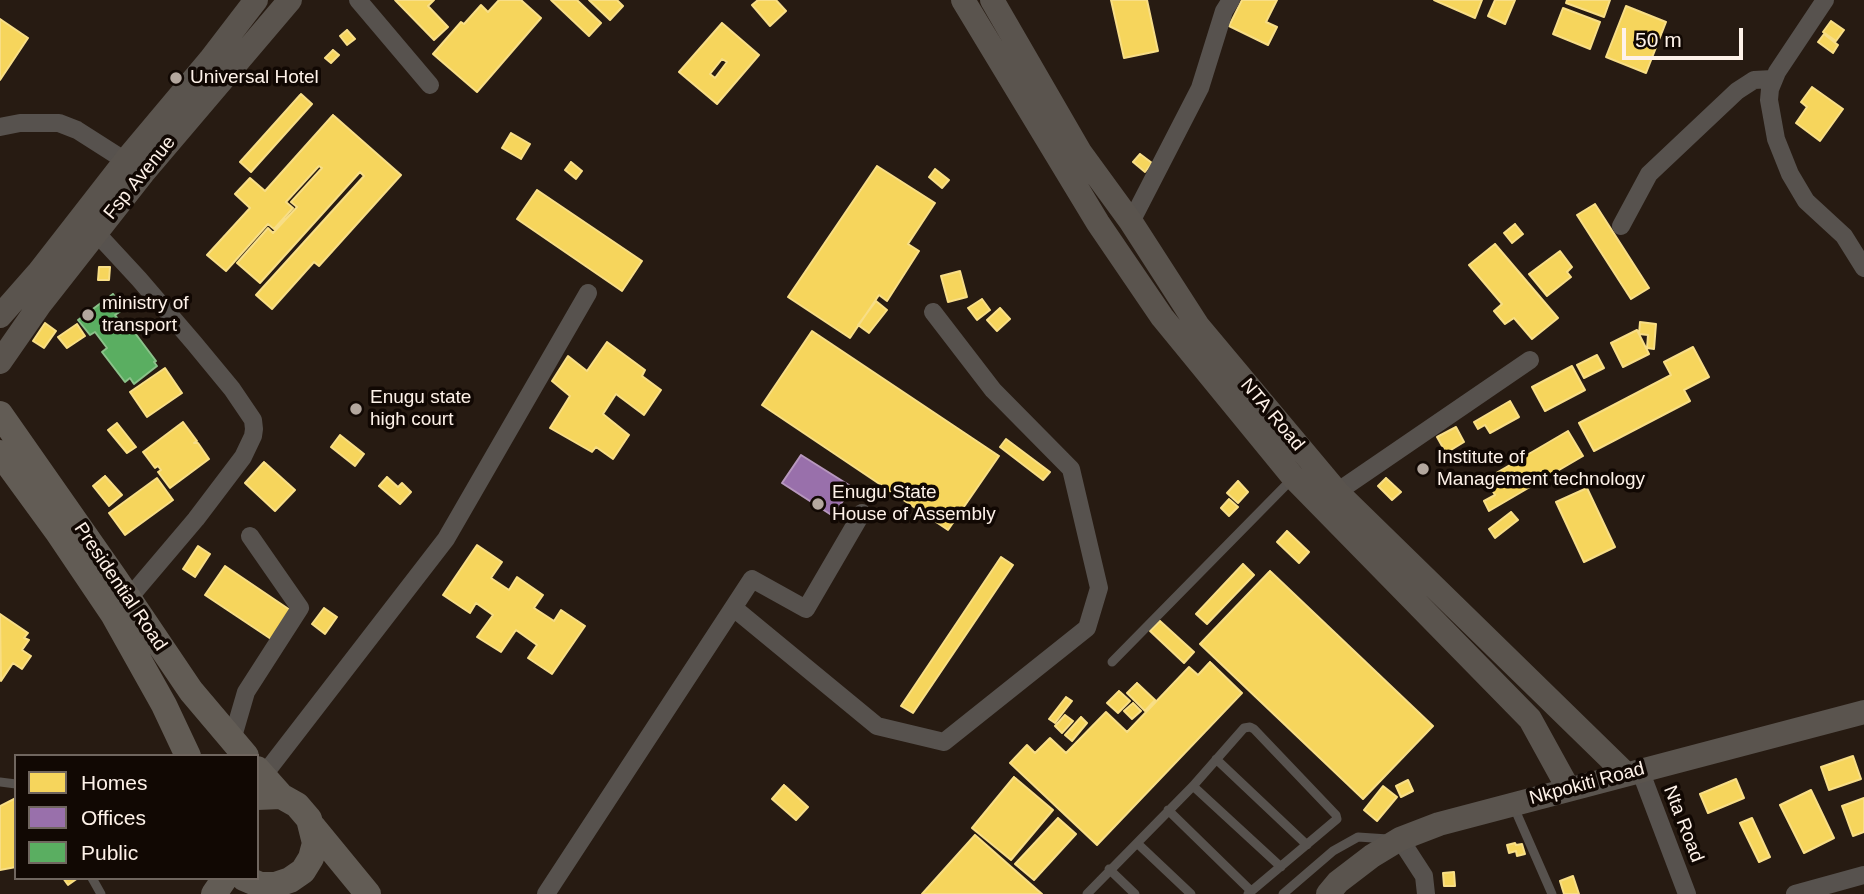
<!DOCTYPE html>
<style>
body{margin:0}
#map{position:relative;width:1864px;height:894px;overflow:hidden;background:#271b12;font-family:Arial,sans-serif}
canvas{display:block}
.legend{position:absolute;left:14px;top:754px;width:245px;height:126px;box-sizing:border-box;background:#110803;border:2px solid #70665f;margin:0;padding:9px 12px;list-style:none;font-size:21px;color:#fef2e9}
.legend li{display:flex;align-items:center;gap:14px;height:35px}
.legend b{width:35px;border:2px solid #70665f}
.scale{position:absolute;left:1622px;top:28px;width:121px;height:32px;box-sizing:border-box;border:4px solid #fef2e9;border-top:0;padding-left:9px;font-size:21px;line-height:24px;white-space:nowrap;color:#fef2e9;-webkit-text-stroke:5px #110803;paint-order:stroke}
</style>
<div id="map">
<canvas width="1864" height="894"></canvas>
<ul class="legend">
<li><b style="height:19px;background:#f6d55c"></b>Homes</li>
<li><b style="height:19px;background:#9970ab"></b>Offices</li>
<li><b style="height:19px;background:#5aae61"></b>Public</li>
</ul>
<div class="scale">50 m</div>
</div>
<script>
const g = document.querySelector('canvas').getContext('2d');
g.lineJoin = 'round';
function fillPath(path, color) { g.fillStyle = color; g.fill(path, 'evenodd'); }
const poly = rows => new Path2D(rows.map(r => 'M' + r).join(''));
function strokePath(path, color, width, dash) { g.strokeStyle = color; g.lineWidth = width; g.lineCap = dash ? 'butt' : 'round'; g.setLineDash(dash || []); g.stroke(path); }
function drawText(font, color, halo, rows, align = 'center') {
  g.font = font + ' Arial,sans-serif'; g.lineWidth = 7; g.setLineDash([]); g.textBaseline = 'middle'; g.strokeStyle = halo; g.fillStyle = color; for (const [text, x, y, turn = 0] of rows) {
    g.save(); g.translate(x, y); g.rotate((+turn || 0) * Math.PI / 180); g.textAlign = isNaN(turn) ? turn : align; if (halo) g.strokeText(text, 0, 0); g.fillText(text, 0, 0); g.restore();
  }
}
const homes = poly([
 [395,0,434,0,428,6,448,27,434,40,395,0],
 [499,0,521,0,541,18,477,92,433,54,461,22,464,24,481,5,488,12,499,0],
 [551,0,577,0,601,23,589,36,551,0],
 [589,0,617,0,623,6,610,20,589,0],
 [758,0,776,0,786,11,770,26,752,5,758,0],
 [1111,0,1147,0,1158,51,1124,58,1111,0],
 [1242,0,1277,0,1266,22,1277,27,1268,45,1229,26,1242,0],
 [1434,0,1482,0,1475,18,1434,0],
 [1495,0,1515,0,1505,24,1488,16,1495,0],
 [1567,0,1610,0,1604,17,1566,3,1567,0],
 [1626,6,1666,22,1646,73,1606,57,1626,6],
 [1563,8,1600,22,1590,49,1553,34,1563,8],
 [0,19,28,38,0,80,0,19],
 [1831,21,1844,30,1836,41,1823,32,1831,21],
 [722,23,759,55,717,104,679,72,722,23],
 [722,59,727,62,715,78,710,74,722,59],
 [347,30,355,39,347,45,340,36,347,30],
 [1824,34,1838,45,1833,53,1818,42,1824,34],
 [333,50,339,55,331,63,325,58,333,50],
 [1812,87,1843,109,1820,141,1796,123,1807,107,1801,102,1812,87],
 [301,94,312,104,251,172,240,162,301,94],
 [333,115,401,175,319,266,314,262,272,309,256,295,364,176,360,172,260,283,237,263,268,228,273,233,297,207,291,202,322,168,319,166,286,202,293,208,274,229,268,224,226,271,207,255,250,208,235,194,250,178,265,191,333,115],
 [511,133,530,144,521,159,502,148,511,133],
 [1140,154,1152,163,1145,172,1133,162,1140,154],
 [571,162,582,171,576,179,565,170,571,162],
 [877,166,935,203,908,244,919,251,887,301,879,295,850,338,788,297,877,166],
 [935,169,949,180,942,188,929,177,935,169],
 [537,190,642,261,622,291,517,219,537,190],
 [1595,204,1649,288,1631,299,1577,215,1595,204],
 [1515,224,1523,234,1512,243,1504,233,1515,224],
 [1495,244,1558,318,1532,339,1514,318,1505,324,1494,311,1502,304,1469,265,1495,244],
 [1560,251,1572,267,1567,272,1571,277,1547,296,1529,274,1560,251],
 [99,267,110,267,109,280,98,280,99,267],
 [960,271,967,297,948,302,941,276,960,271],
 [982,299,990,310,977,320,968,308,982,299],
 [876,301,887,310,869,333,858,325,876,301],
 [1000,308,1010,319,997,331,987,320,1000,308],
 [1640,322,1656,324,1654,349,1647,348,1648,335,1639,334,1640,322],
 [45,323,56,331,44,348,33,341,45,323],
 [77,324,85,336,67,348,58,337,77,324],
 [1637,330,1649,354,1623,367,1611,343,1637,330],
 [812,331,999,456,948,530,762,405,812,331],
 [607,342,645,370,642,376,661,390,644,415,616,394,603,414,629,435,613,459,596,447,592,452,550,428,570,396,552,381,568,356,587,371,607,342],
 [1693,347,1709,377,1684,390,1690,401,1594,451,1579,423,1671,375,1664,362,1693,347],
 [1597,355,1604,368,1584,378,1577,365,1597,355],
 [1572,366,1585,390,1545,411,1532,387,1572,366],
 [165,368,182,393,147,417,130,392,165,368],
 [1510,401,1519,417,1490,433,1485,425,1478,429,1474,422,1510,401],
 [183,422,197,441,194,443,198,443,209,459,170,488,158,472,161,470,158,466,155,468,143,452,183,422],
 [117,423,136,447,127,453,108,430,117,423],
 [1456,427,1464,442,1446,453,1437,437,1456,427],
 [1568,431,1583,456,1489,511,1484,501,1495,495,1486,479,1568,431],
 [340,435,364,454,355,466,331,447,340,435],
 [1006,439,1050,472,1043,480,1000,447,1006,439],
 [264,462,295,490,275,511,245,483,264,462],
 [105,476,122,495,109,506,93,486,105,476],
 [387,477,398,487,402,483,411,492,400,504,379,486,387,477],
 [157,478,173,500,125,535,109,513,157,478],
 [1386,478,1401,492,1392,500,1378,486,1386,478],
 [1238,481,1248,492,1238,503,1227,493,1238,481],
 [1587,488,1615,547,1584,562,1556,502,1587,488],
 [1229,499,1238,507,1229,516,1221,508,1229,499],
 [1511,512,1518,520,1495,538,1489,529,1511,512],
 [1287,531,1309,552,1299,563,1277,542,1287,531],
 [477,545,502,562,491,578,509,590,517,577,543,595,534,608,554,621,561,610,585,626,552,674,528,658,537,645,516,630,501,652,477,637,493,615,476,603,470,613,443,595,477,545],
 [198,546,210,554,195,577,183,569,198,546],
 [1001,557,1013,565,913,713,901,706,1001,557],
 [1243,564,1254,575,1207,624,1196,614,1243,564],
 [225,566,290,610,271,639,205,595,225,566],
 [1270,571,1433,726,1363,799,1200,644,1270,571],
 [324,608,337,617,325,634,312,624,324,608],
 [0,614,28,633,24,638,29,640,22,650,31,656,22,669,13,663,1,681,0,614],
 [1160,621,1194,652,1184,663,1150,631,1160,621],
 [1210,662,1242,693,1097,845,1010,763,1027,745,1035,753,1050,738,1066,753,1106,712,1127,732,1189,667,1198,675,1210,662],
 [1137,683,1155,700,1145,711,1127,693,1137,683],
 [1119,691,1130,701,1118,713,1107,703,1119,691],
 [1066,697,1072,701,1055,723,1049,719,1066,697],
 [1133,703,1141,711,1132,719,1124,711,1133,703],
 [1065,715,1073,721,1062,733,1055,726,1065,715],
 [1081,717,1087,723,1072,741,1065,735,1081,717],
 [1853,756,1861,779,1829,790,1821,767,1853,756],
 [1014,777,1053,810,1011,860,972,828,1014,777],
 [1736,779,1744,798,1708,813,1700,794,1736,779],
 [1408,780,1413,791,1401,797,1396,786,1408,780],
 [784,785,808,807,796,820,772,799,784,785],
 [1383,786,1397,797,1377,821,1364,810,1383,786],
 [1811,790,1834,838,1804,853,1780,805,1811,790],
 [16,798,16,867,0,870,0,806,16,798],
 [1864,798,1864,832,1853,836,1842,806,1864,798],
 [1058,818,1076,834,1034,880,1015,864,1058,818],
 [1752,818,1770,857,1759,862,1740,823,1752,818],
 [975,835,1042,894,922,894,975,835],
 [1515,843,1516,845,1522,844,1525,854,1517,856,1516,851,1509,853,1507,845,1515,843],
 [1454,872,1455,886,1444,886,1443,873,1454,872],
 [1573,876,1579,894,1564,894,1560,881,1573,876],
 [63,878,78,878,68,885,63,878]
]);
const offices = poly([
 [801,455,852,487,833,516,782,483,801,455]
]);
const public = poly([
 [113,294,124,309,115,315,128,332,132,329,156,361,154,362,157,366,134,384,130,378,125,382,102,352,107,348,95,332,90,335,78,320,113,294]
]);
const service = poly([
 [1112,662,1292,479],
 [1216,759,1307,845],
 [0,782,16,784],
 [1193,786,1281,867],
 [1513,805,1552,894],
 [1168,810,1251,891],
 [1137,843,1191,894],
 [1109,869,1135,894],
 [92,878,101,894],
 [1087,894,1193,786,1244,728,1250,727,1254,729,1336,815,1337,819,1248,894],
 [1283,894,1333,851,1358,837,1388,839]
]);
const minor = poly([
 [358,0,430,85],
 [1825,0,1777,72,1770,89,1769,100,1776,139,1790,174,1806,201,1844,236,1864,268],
 [0,127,20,123,59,123,77,130,135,167],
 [1131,222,1200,88,1224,11,1231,0],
 [89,225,139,279,194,343,232,389,253,420,254,429,253,436,243,457,196,519,129,598],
 [1621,226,1649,174,1737,91,1754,80,1773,79],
 [1337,492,1530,360],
 [735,609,877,726,944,742,1087,628,1099,588,1071,469,993,390,933,312],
 [232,740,246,692,300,608,250,536],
 [1640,770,1687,894],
 [263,776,446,539,588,293],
 [1400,839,1424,876,1426,894],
 [546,894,752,579,806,609,862,513],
 [1795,894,1864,875]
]);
const secondary = poly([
 [963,0,1098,223,1162,317,1293,477,1530,719,1568,788],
 [992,0,1080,152,1131,222,1198,326,1337,492,1625,773],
 [0,316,38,273,126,160,210,60,256,0],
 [0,362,41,303,143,173,290,0],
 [1328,894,1338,882,1372,856,1400,839,1439,824,1864,712]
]);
const primary = poly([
 [0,414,114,577,191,691,246,756],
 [0,453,57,531,113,614,164,705,188,756],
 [257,769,281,796],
 [313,827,368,894],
 [244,878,260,885,275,885,290,880,303,871,311,858,315,843,309,819,297,805,281,796,257,797],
 [214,894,225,878]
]);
const markers = [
 [176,78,7,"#b3a79e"],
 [88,315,7,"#b3a79e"],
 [356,409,7,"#b3a79e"],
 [1423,469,7,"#b3a79e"],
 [818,504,7,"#b3a79e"]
];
const poiNames = [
 ["Universal Hotel",190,78],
 ["ministry of",102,304],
 ["transport",102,326],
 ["Enugu state",370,398],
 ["high court",370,420],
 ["Institute of",1437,458],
 ["Management technology",1437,480],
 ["Enugu State",832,493],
 ["House of Assembly",832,515]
];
const streetNames = [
 ["Fsp Avenue",140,178,-51],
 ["NTA Road",1272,415,50],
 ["Presidential Road",120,587,56],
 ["Nkpokiti Road",1587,784,-15],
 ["Nta Road",1683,824,69]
];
fillPath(homes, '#f6d55c');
strokePath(homes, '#f8de86', 2);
fillPath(offices, '#9970ab');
strokePath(offices, '#b797be', 2);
fillPath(public, '#5aae61');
strokePath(public, '#8bc28a', 2);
strokePath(service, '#57524e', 9);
strokePath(minor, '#57524e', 18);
strokePath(secondary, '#5a544e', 24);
strokePath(primary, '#625c55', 26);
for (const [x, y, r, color] of markers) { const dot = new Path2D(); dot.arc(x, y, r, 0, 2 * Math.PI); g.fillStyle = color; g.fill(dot); strokePath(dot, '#110803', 2.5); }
drawText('19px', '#fef2e9', '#110803', poiNames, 'left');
drawText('19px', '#fef2e9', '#110803', streetNames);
</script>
